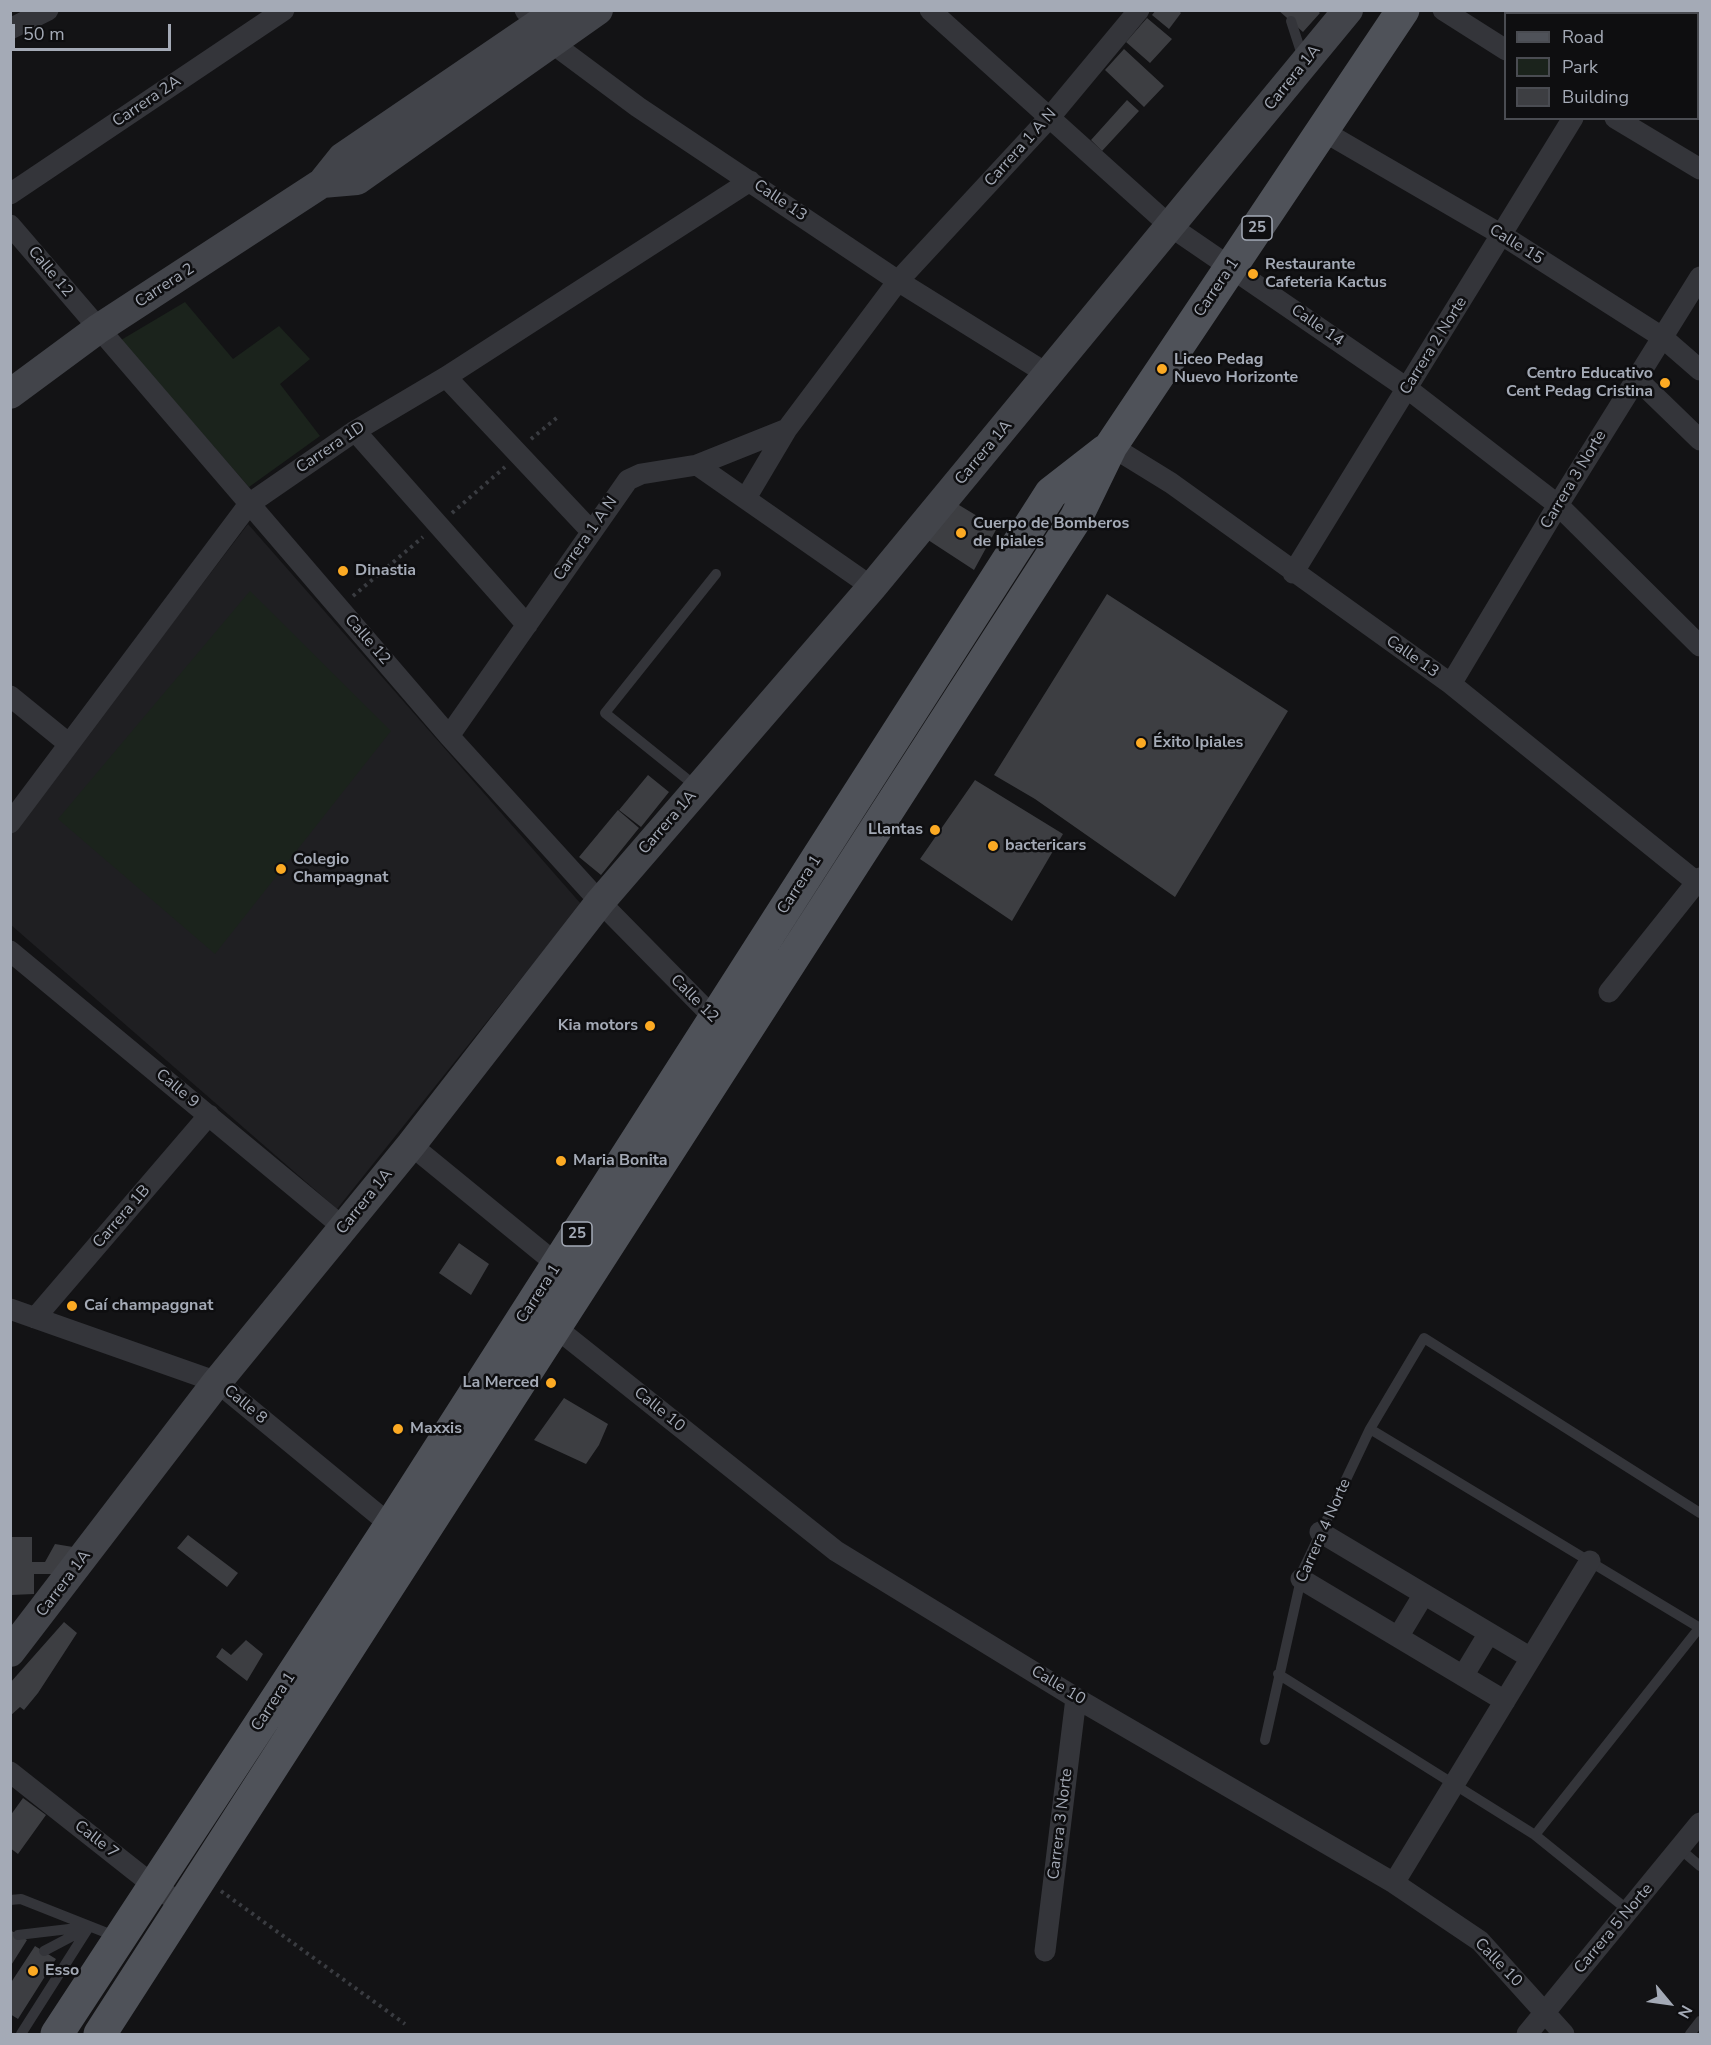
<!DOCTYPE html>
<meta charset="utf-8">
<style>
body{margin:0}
#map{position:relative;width:1711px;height:2045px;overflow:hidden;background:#131315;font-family:"Nunito Sans",sans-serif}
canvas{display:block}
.frame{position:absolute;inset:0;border:12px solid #a4aab6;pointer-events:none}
.legend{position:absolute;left:1504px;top:12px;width:195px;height:108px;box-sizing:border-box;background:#0e0e10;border:2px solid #4a4c52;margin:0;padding:8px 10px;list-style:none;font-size:18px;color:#a4aab6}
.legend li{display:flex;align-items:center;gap:12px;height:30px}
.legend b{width:30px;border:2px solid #4a4c52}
.north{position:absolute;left:1639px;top:1973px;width:60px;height:60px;-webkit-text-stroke:4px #0e0e10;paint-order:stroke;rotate:119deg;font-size:16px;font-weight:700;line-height:24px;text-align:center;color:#a4aab6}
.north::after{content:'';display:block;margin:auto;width:21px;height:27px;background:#a4aab6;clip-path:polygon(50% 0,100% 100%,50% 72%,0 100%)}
.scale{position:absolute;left:12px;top:24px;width:159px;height:27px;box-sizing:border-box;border:3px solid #a4aab6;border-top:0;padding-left:8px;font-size:18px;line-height:21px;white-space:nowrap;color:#a4aab6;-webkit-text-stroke:4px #0e0e10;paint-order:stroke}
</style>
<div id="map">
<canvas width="1711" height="2045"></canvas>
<div class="frame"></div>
<ul class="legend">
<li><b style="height:8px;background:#4f5259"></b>Road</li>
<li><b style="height:16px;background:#1b231c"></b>Park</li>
<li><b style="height:16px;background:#3d3e42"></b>Building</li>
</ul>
<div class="north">N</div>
<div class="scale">50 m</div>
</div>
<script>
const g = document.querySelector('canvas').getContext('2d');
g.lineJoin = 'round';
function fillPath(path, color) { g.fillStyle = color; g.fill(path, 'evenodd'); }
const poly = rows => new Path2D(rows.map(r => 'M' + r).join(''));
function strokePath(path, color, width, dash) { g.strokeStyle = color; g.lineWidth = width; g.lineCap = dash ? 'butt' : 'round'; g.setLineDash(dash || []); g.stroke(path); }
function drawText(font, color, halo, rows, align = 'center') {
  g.font = font + ' "Nunito Sans",sans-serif'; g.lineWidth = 5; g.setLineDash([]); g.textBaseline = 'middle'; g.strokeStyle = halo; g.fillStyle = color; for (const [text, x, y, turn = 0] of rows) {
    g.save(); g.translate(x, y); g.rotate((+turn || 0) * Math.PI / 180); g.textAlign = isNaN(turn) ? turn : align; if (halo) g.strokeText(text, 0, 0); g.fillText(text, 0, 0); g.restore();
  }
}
const built = poly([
 [248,524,581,904,337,1209,11,925,10,835]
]);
const green = poly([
 [185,302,233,359,279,326,310,359,280,384,320,436,249,487,121,340],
 [250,591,391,731,215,954,58,819]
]);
const building = poly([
 [1156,10,1178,10,1181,13,1169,29,1152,15],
 [1278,10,1317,10,1320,13,1303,32],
 [1147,18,1172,39,1150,63,1126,42],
 [1124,49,1164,86,1144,107,1105,70],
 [1127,100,1139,111,1102,151,1091,140],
 [954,502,997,528,974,570,925,538],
 [1107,594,1288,711,1175,897,1035,799,994,775],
 [648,775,669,792,641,827,619,810],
 [975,780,1063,834,1012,921,920,859],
 [618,810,639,828,601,875,579,857],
 [459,1243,489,1264,471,1295,439,1273],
 [564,1398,608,1424,599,1445,586,1464,534,1440],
 [188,1535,238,1573,227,1587,177,1548],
 [10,1537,32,1537,32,1562,45,1562,55,1544,73,1547,54,1574,34,1574,34,1594,11,1595],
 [64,1622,77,1633,38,1693,24,1710,20,1707,10,1716,10,1683],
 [246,1640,263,1654,247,1681,216,1657,222,1648,231,1655],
 [23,1798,46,1815,18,1854,10,1848,10,1816],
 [10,1930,27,1940,10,1967],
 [35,1946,56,1959,18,2019,10,2014,10,1984]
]);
const path = poly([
 [531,439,559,416],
 [452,513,505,467],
 [353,596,423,537],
 [221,1891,405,2024]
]);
const lane = poly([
 [1291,21,1303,58],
 [698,788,605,713,716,574],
 [1370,1429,1700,1628],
 [1278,1674,1535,1835,1629,1911],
 [1265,1740,1303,1570,1370,1429,1424,1338,1700,1513],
 [1535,1835,1700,1627],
 [1680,1849,1700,1866],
 [10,1900,21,1899,117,1937],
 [18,1935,86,1927],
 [44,1951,84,1930],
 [21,2034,89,1927],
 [1690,2034,1700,2021]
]);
const street = poly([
 [525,10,552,43,638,107,898,281,1049,375],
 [930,10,1170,226,1408,389,1558,505,1700,646],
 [1443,10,1506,50],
 [1690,10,1695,14],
 [1640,14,1641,10],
 [10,29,48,10],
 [1615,118,1700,169],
 [1323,131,1502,235,1662,337,1700,370],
 [10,194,284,10],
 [10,225,449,736,600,902,723,1027],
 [446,377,591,531],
 [1636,378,1700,440],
 [355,431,527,625],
 [1111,446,1171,483,1451,684,1700,885],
 [697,465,872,587],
 [746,498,787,429,898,281,1050,117,1139,10],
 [1293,573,1573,118],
 [1451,684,1558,505,1700,277],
 [10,696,69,744],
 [449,736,628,480,641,474,697,465,787,429],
 [10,823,249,504,355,431,446,377,750,181],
 [10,951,344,1228],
 [1609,992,1700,878],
 [411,1145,565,1271],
 [10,1309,217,1382,399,1532],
 [35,1318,209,1115],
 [555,1327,836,1551,1076,1698,1394,1883,1480,1941,1564,2034],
 [1320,1532,1531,1658],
 [1301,1579,1505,1701],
 [1398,1637,1424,1594],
 [1463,1676,1489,1633],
 [10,1772,153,1885,184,1906],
 [1394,1883,1590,1561],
 [1045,1951,1076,1698],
 [1527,2034,1700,1823]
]);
const secondary = poly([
 [322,183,357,180,598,10],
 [10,394,98,329,322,183,342,158,559,10],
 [10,1652,217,1382,411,1145,600,902,872,587,1348,10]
]);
const primary = poly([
 [57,2034,390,1526,1051,493,1105,451],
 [100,2034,1076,518,1111,446,1403,10]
]);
const markers = [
 [1253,274,6,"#fcaa23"],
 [1162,369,6,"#fcaa23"],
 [1665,383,6,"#fcaa23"],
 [961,533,6,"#fcaa23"],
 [343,571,6,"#fcaa23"],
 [1141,743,6,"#fcaa23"],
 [935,830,6,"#fcaa23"],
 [993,846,6,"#fcaa23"],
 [281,869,6,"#fcaa23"],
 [650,1026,6,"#fcaa23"],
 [561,1161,6,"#fcaa23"],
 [72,1306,6,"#fcaa23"],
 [551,1383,6,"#fcaa23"],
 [398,1429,6,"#fcaa23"],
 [33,1971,6,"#fcaa23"]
];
const shields = [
 [1257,228,30],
 [577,1234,30]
];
const shieldNames = [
 ["25",1257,228],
 ["25",577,1234]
];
const streetNames = [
 ["Carrera 1A",1293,78,-51],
 ["Carrera 2A",147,102,-34],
 ["Carrera 1 A N",1021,148,-48],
 ["Calle 13",780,201,34],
 ["Calle 15",1516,245,32],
 ["Calle 12",50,272,50],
 ["Carrera 2",165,286,-33],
 ["Carrera 1",1217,288,-56],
 ["Calle 14",1317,326,35],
 ["Carrera 2 Norte",1434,346,-58],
 ["Carrera 1D",331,448,-34],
 ["Carrera 1A",984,453,-50],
 ["Carrera 3 Norte",1574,480,-59],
 ["Carrera 1 A N",586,539,-55],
 ["Calle 12",367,640,49],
 ["Calle 13",1412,657,35],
 ["Carrera 1A",668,823,-49],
 ["Carrera 1",800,885,-57],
 ["Calle 12",694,999,45],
 ["Calle 9",177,1089,40],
 ["Carrera 1A",365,1202,-51],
 ["Carrera 1B",122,1217,-49],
 ["Carrera 1",539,1294,-57],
 ["Calle 8",245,1405,40],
 ["Calle 10",659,1410,39],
 ["Carrera 4 Norte",1324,1531,-66],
 ["Carrera 1A",64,1584,-53],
 ["Calle 10",1058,1686,31],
 ["Carrera 1",274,1702,-57],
 ["Carrera 3 Norte",1061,1824,-83],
 ["Calle 7",96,1840,38],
 ["Carrera 5 Norte",1614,1929,-50],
 ["Calle 10",1498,1963,46]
];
const poiNames = [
 ["Restaurante",1265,265],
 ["Cafeteria Kactus",1265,283],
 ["Liceo Pedag",1174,360],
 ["Nuevo Horizonte",1174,378],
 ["Centro Educativo",1653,374,"right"],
 ["Cent Pedag Cristina",1653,392,"right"],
 ["Cuerpo de Bomberos",973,524],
 ["de Ipiales",973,542],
 ["Dinastia",355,571],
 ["Éxito Ipiales",1153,743],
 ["Llantas",923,830,"right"],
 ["bactericars",1005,846],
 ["Colegio",293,860],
 ["Champagnat",293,878],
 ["Kia motors",638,1026,"right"],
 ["Maria Bonita",573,1161],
 ["Caí champaggnat",84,1306],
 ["La Merced",539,1383,"right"],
 ["Maxxis",410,1429],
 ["Esso",45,1971]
];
fillPath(built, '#1f1f22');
fillPath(green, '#1b231c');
fillPath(building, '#3d3e42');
strokePath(path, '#3a3c41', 4, [3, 4.5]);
strokePath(lane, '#34353a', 10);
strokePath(street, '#34353a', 21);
strokePath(secondary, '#42444a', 30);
strokePath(primary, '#4f5259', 33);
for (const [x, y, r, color] of markers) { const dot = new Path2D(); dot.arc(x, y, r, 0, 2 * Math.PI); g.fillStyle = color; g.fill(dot); strokePath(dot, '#0e0e10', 2); }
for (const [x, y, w] of shields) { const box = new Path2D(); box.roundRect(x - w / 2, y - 12, w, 24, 4.5); g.fillStyle = '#0e0e10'; g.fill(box); strokePath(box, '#a4aab6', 1.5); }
drawText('bold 15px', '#a4aab6', null, shieldNames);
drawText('16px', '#a4aab6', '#0e0e10', streetNames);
drawText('bold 16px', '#a4aab6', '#0e0e10', poiNames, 'left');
</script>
